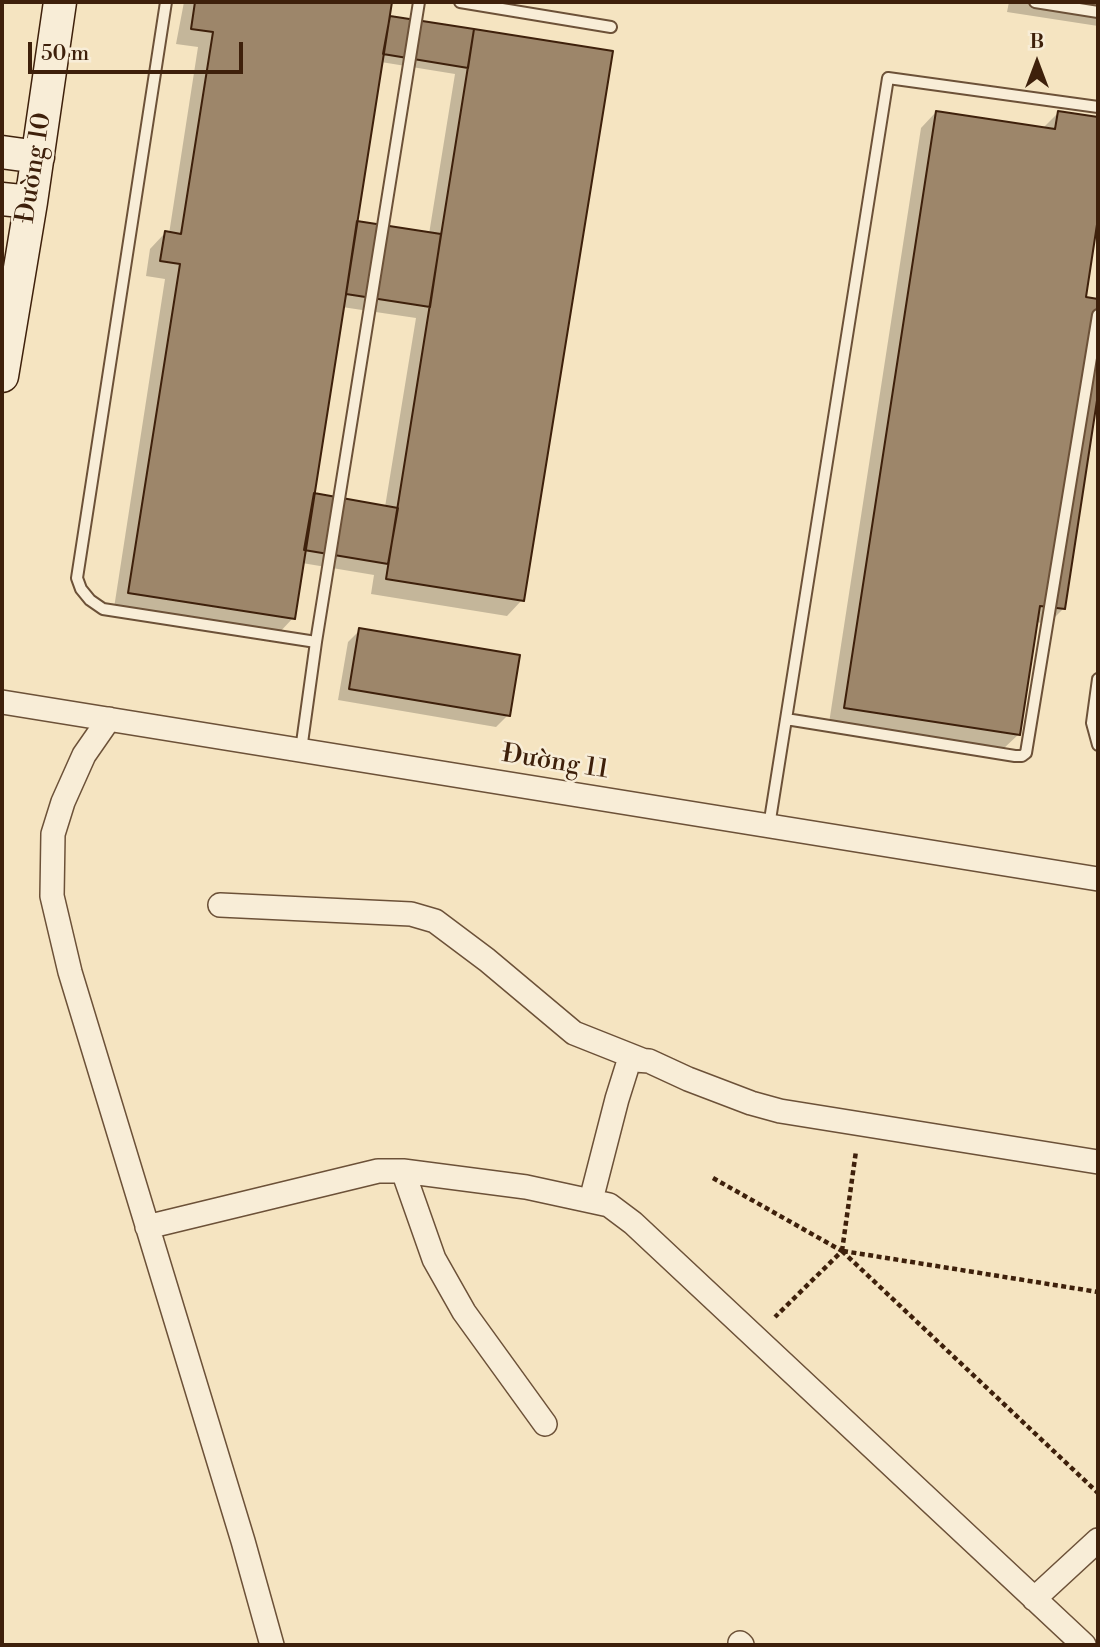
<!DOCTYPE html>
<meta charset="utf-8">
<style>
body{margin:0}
#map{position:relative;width:1100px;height:1647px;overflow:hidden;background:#f5e4c1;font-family:"Libre Bodoni",serif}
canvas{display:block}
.frame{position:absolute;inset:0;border:4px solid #3e200b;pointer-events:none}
.north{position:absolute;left:1002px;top:28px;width:70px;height:70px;-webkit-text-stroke:5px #f8edd7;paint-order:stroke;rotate:0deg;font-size:19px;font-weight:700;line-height:28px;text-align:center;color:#3e200b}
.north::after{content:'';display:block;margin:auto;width:24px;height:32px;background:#3e200b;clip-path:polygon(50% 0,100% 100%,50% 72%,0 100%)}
.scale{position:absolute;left:28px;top:42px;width:215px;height:32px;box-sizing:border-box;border:4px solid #3e200b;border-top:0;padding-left:9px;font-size:21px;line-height:24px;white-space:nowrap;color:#3e200b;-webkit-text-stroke:5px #f8edd7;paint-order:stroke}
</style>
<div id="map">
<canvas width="1100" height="1647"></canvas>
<div class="frame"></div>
<div class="north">B</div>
<div class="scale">50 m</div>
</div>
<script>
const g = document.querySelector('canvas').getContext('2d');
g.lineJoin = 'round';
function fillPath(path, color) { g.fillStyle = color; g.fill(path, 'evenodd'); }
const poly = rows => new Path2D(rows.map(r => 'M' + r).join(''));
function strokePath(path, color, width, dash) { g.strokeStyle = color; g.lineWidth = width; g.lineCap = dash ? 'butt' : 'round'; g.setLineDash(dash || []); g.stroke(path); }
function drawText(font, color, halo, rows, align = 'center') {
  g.font = font + ' "Libre Bodoni",serif'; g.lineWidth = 5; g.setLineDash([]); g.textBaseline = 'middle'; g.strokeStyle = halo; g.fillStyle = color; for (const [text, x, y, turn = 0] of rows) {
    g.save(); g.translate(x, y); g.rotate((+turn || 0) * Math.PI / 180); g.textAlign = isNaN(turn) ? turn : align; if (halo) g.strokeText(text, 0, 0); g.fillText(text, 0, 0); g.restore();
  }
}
const shadow = poly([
 [184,2,390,2,388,17,611,52,522,600,507,616,371,594,374,575,302,563,293,618,278,634,114,608,165,279,146,276,150,249,165,233,169,234,198,47,176,44],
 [381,62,455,74,429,234,355,227],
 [342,307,416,318,385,507,313,495],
 [1009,2,1098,2,1098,26,1007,12],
 [936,112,1042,129,1059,112,1098,119,1098,207,1084,298,1098,300,1098,382,1063,609,1048,624,1036,622,1019,734,1003,749,829,723,921,128],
 [360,630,508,715,496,727,338,700,348,642]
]);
const building = poly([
 [195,2,392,2,295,619,128,593,180,264,160,261,165,231,181,234,213,32,191,29,195,2],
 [1053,2,1098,2,1098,9,1053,2],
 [390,16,474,29,468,68,383,54,390,16],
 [474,29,613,51,524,601,386,579,474,29],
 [936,111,1055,129,1058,111,1098,117,1098,218,1086,297,1098,299,1098,394,1065,609,1040,606,1020,735,844,708,936,111],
 [357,221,441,234,430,307,346,294,357,221],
 [314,493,398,508,388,564,304,550,314,493],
 [359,628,520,655,510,716,349,689,359,628]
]);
const path = poly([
 [713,1178,842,1251,775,1317],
 [842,1251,1098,1493],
 [842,1251,856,1151],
 [843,1251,1098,1292]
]);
const lane = poly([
 [166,2,77,578,81,589,90,600,103,609,316,642,419,2],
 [460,2,611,27],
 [1035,2,1098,12],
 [1098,679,1092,723,1098,745],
 [786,719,1015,756,1022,756,1026,753,1098,315],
 [301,750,316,642],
 [769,826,888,78,1098,107]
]);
const street = poly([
 [2,702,1098,879],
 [109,719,84,755,63,802,53,834,52,896,70,972,243,1541,272,1645],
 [220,905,411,914,435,921,487,960,574,1033,642,1060],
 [403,1171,434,1259,464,1312,545,1424],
 [591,1200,617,1099,628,1064,635,1060,649,1061,688,1079,751,1103,780,1111,1098,1162],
 [147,1227,378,1171,403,1171,526,1187,609,1205,633,1223,1084,1645],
 [1034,1599,1098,1540],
 [740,1643,742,1645]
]);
const secondary = poly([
 [2,152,38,157],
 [2,199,31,202],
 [2,376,31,202,60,2]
]);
const streetNames = [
 ["Đường 10",35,168,-81],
 ["Đường 11",555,763,9]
];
fillPath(shadow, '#0003');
fillPath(building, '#9d866a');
strokePath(building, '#3e200b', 2);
strokePath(lane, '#6c5138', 14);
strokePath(street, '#6c5138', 26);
strokePath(secondary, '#3e200b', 35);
strokePath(path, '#3e200b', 4.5, [5, 3.5]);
strokePath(lane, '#f8edd7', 10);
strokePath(street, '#f8edd7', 23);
strokePath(secondary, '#f8edd7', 32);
drawText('26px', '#3e200b', '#f8edd7', streetNames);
</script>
